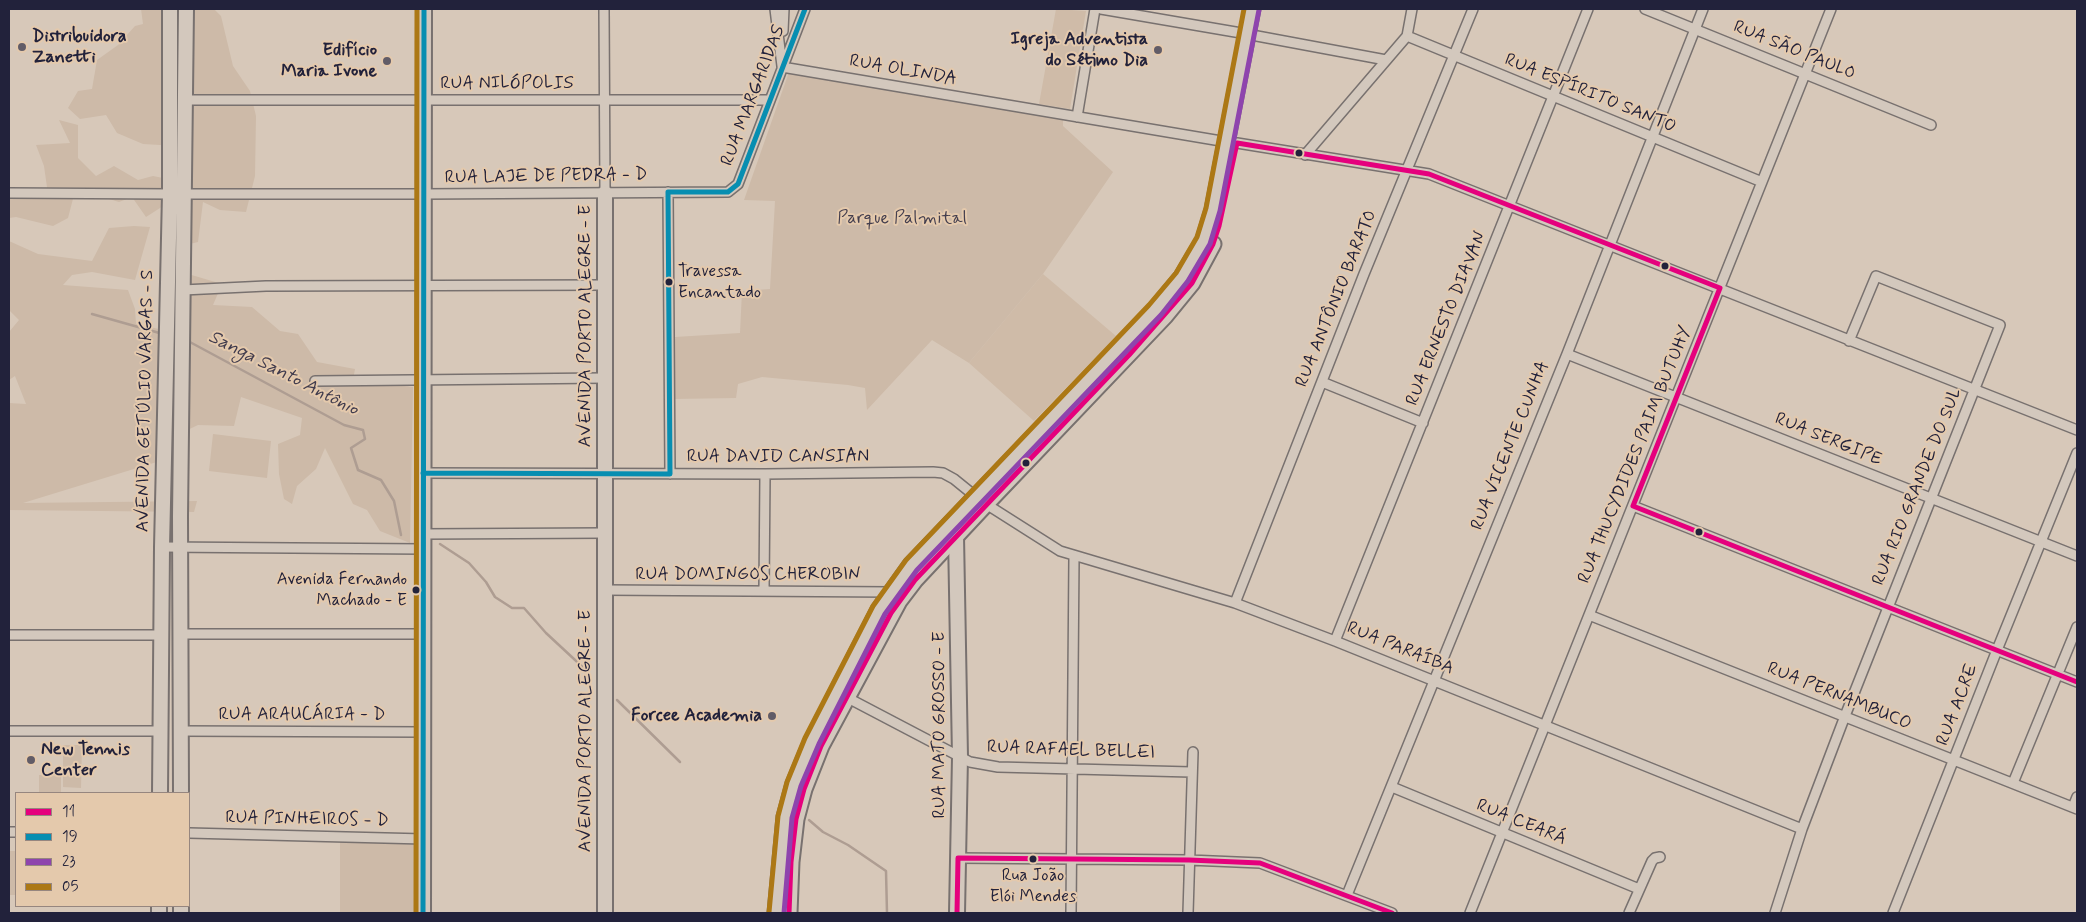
<!DOCTYPE html>
<meta charset="utf-8">
<style>
body{margin:0}
#map{position:relative;width:2086px;height:922px;overflow:hidden;background:#d7c8b9;font-family:Mynerve,sans-serif}
canvas{display:block}
.frame{position:absolute;inset:0;border:10px solid #22223b;pointer-events:none}
.legend{position:absolute;left:15px;top:792px;width:175px;height:115px;box-sizing:border-box;background:#e4c9ac;border:1px solid #96867f;margin:0;padding:6px 9px;list-style:none;font-size:15px;color:#22223b}
.legend li{display:flex;align-items:center;gap:10px;height:25px}
.legend b{width:25px;border:1px solid #96867f}
</style>
<div id="map">
<canvas width="2086" height="922"></canvas>
<div class="frame"></div>
<ul class="legend">
<li><b style="height:6px;background:#e5007d"></b>11</li>
<li><b style="height:6px;background:#078eb1"></b>19</li>
<li><b style="height:6px;background:#8e44ad"></b>23</li>
<li><b style="height:6px;background:#ac7815"></b>05</li>
</ul>
</div>
<script>
const g = document.querySelector('canvas').getContext('2d');
g.lineJoin = 'round';
function fillPath(path, color) { g.fillStyle = color; g.fill(path, 'evenodd'); }
const poly = rows => new Path2D(rows.map(r => 'M' + r).join(''));
function strokePath(path, color, width, dash) { g.strokeStyle = color; g.lineWidth = width; g.lineCap = dash ? 'butt' : 'round'; g.setLineDash(dash || []); g.stroke(path); }
function drawText(font, color, halo, rows, align = 'center') {
  g.font = font + ' Mynerve,sans-serif'; g.lineWidth = 4; g.setLineDash([]); g.textBaseline = 'middle'; g.strokeStyle = halo; g.fillStyle = color; for (const [text, x, y, turn = 0] of rows) {
    g.save(); g.translate(x, y); g.rotate((+turn || 0) * Math.PI / 180); g.textAlign = isNaN(turn) ? turn : align; if (halo) g.strokeText(text, 0, 0); g.fillText(text, 0, 0); g.restore();
  }
}
const built = poly([
 [1056,9,1086,11,1070,109,1039,104],
 [1043,274,1116,336,1034,421,969,363]
]);
const green = poly([
 [141,9,214,9,221,16,233,66,250,91,256,116,255,176,246,212,220,210,203,202,198,242,182,246,181,208,171,201,146,217,132,197,119,202,96,195,74,195,68,218,53,226,16,217,9,218,9,199,48,194,44,166,36,145,70,143,59,120,78,125,78,158,96,176,114,166,138,180,153,176,163,178,178,158,177,146,143,144,117,133,106,115,80,119,68,108,78,91,92,89,97,60,118,45,135,26,143,24],
 [789,72,1063,118,1063,126,1113,172,1043,274,969,363,932,340,867,410,865,388,848,385,762,377,738,384,736,398,673,399,675,337,740,333,742,291,770,289,775,201,744,200],
 [134,226,150,227,135,280,92,272,72,275,63,285,128,290,135,309,136,324,159,329,171,323,178,271,222,284,213,305,252,307,280,331,298,334,317,362,355,369,353,380,413,387,410,543,380,531,367,510,353,504,325,448,316,469,297,486,292,504,284,499,279,474,278,444,300,435,302,418,241,397,234,426,198,425,177,435,160,461,23,503,197,501,194,512,9,510,9,403,26,404,15,376,9,380,9,332,19,320,9,310,9,241,38,254,92,261,109,228],
 [213,434,271,441,267,478,209,471],
 [63,745,82,745,81,788,63,787],
 [39,775,61,775,61,793,39,793],
 [340,840,417,840,417,913,340,913],
 [9,851,16,851,16,895,9,895]
]);
const stream = poly([
 [92,314,163,334],
 [188,341,344,425,363,430,365,439,351,448,358,470,381,480,394,501,401,535],
 [440,544,469,563,486,582,495,597,512,608,524,608,546,633,588,672],
 [617,700,680,762],
 [809,820,823,832,848,845,886,871,887,913]
]);
const street = poly([
 [604,9,605,193],
 [775,9,782,66],
 [1101,9,1247,34],
 [1645,9,1931,125],
 [783,31,784,9],
 [1257,36,1386,60],
 [1407,36,1762,182],
 [1407,36,1412,9],
 [782,67,1227,142],
 [185,100,770,100],
 [1077,117,1095,9],
 [1237,143,1429,174,2077,430],
 [1305,155,1407,36],
 [668,192,670,474],
 [9,193,170,194],
 [184,194,424,194,728,192,738,184,805,9],
 [183,290,266,286,605,285],
 [1567,354,2077,556],
 [315,381,605,378],
 [1322,382,1423,423],
 [423,473,765,474,933,472,943,473,954,479,975,496],
 [986,504,1060,551,1235,603,1335,641,1802,829],
 [1633,506,2077,682],
 [423,534,605,533],
 [162,547,423,549],
 [605,590,890,592],
 [764,591,765,474],
 [1235,603,1364,274,1473,9],
 [1589,615,2077,809],
 [180,634,423,634],
 [9,635,161,635],
 [1335,641,1588,9],
 [846,697,970,762,998,767,1191,772],
 [9,731,160,731],
 [181,731,423,732],
 [2013,783,2077,627],
 [1392,787,1639,889],
 [2073,807,2077,797],
 [9,832,16,832],
 [189,833,424,839],
 [958,858,1189,860,1260,863,1392,913],
 [1347,895,1567,354,1703,9],
 [1071,913,1074,557],
 [1188,913,1193,752],
 [1470,913,1831,9],
 [1629,913,1652,861,1655,858,1660,857],
 [1775,913,1802,829,1845,716,2000,325,1876,276,1849,341],
 [1893,913,1997,650,2077,453]
]);
const secondary = poly([
 [956,536,960,757,957,913],
 [160,793,162,547,170,194,170,9],
 [181,793,180,516,186,9],
 [181,906,181,913],
 [159,913,159,906],
 [423,913,424,9],
 [605,913,605,193]
]);
const primary = poly([
 [776,913,785,817,794,784,812,741,879,610,911,565,1155,310,1182,277,1204,240,1213,210,1252,9],
 [789,913,791,862,796,819,804,789,821,746,899,601,915,580,986,504,1165,316,1192,283,1213,244]
]);
const bus1 = poly([
 [789,913,791,862,796,819,804,789,821,746,891,613,915,580,1129,355,1192,283,1213,244,1219,226,1237,143,1429,174,1720,288,1633,506,2077,682],
 [957,913,958,858,1189,860,1260,863,1392,913]
]);
const bus2 = poly([
 [423,473,670,474,668,192,728,192,738,184,805,9],
 [423,913,424,9]
]);
const bus3 = poly([
 [784,913,792,818,801,786,819,744,885,614,917,570,1161,315,1188,281,1210,244,1220,211,1259,10]
]);
const bus4 = poly([
 [769,912,778,816,787,782,805,738,873,606,906,560,1149,305,1176,273,1197,237,1206,208,1244,9],
 [416,913,417,9]
]);
const markers = [
 [22,47,5,"#615c67"],
 [1158,50,5,"#615c67"],
 [387,61,5,"#615c67"],
 [1299,153,4.5,"#22223b"],
 [1665,266,4.5,"#22223b"],
 [669,282,4.5,"#22223b"],
 [1026,463,4.5,"#22223b"],
 [1699,532,4.5,"#22223b"],
 [416,590,4.5,"#22223b"],
 [772,716,5,"#615c67"],
 [31,760,5,"#615c67"],
 [1033,859,4.5,"#22223b"]
];
const busNames = [
 ["Travessa",678,272],
 ["Encantado",678,293],
 ["Avenida Fernando",407,580,"right"],
 ["Machado - E",407,601,"right"],
 ["Rua João",1033,876,"center"],
 ["Elói Mendes",1033,897,"center"]
];
const poiNames = [
 ["Distribuidora",32,37,"left"],
 ["Zanetti",32,58,"left"],
 ["Igreja Adventista",1148,40],
 ["do Sétimo Dia",1148,61],
 ["Edifício",377,51],
 ["Maria Ivone",377,72],
 ["Forcee Academia",762,716],
 ["New Tennis",41,750,"left"],
 ["Center",41,771,"left"]
];
const streetNames = [
 ["RUA SÃO PAULO",1794,51,22],
 ["RUA OLINDA",903,71,10],
 ["RUA NILÓPOLIS",507,84],
 ["RUA ESPÍRITO SANTO",1590,94,22],
 ["RUA MARGARIDAS",754,96,-69],
 ["RUA LAJE DE PEDRA - D",546,177,-1],
 ["RUA ANTÔNIO BARATO",1337,299,-68],
 ["RUA ERNESTO DIAVAN",1447,319,-68],
 ["AVENIDA PORTO ALEGRE - E",586,326,-90],
 ["AVENIDA GETÚLIO VARGAS - S",146,401,-89],
 ["RUA SERGIPE",1828,440,22],
 ["RUA VICENTE CUNHA",1511,446,-68],
 ["RUA THUCYDIDES PAIM BUTUHY",1636,455,-68],
 ["RUA DAVID CANSIAN",778,457],
 ["RUA RIO GRANDE DO SUL",1918,487,-68],
 ["RUA DOMINGOS CHEROBIN",748,575],
 ["RUA PARAÍBA",1400,649,22],
 ["RUA PERNAMBUCO",1839,697,22],
 ["RUA ACRE",1958,705,-69],
 ["RUA ARAUCÁRIA - D",302,715],
 ["RUA MATO GROSSO - E",940,725,-90],
 ["AVENIDA PORTO ALEGRE - E",586,731,-90],
 ["RUA RAFAEL BELLEI",1071,751,2],
 ["RUA PINHEIROS - D",307,820,1],
 ["RUA CEARÁ",1521,823,22]
];
const parkNames = [
 ["Parque Palmital",902,219]
];
const waterNames = [
 ["Sanga Santo Antônio",283,374,27]
];
fillPath(built, '#cfbba8');
fillPath(green, '#cdbaa8');
strokePath(stream, '#ae9d92', 2.5);
strokePath(street, '#78716f', 12);
strokePath(secondary, '#78716f', 18);
strokePath(primary, '#78716f', 19);
strokePath(street, '#d3c8bd', 9);
strokePath(secondary, '#d3c8bd', 14);
strokePath(primary, '#d3c8bd', 15);
strokePath(bus1, '#e5007d', 5);
strokePath(bus2, '#078eb1', 5);
strokePath(bus3, '#8e44ad', 5);
strokePath(bus4, '#ac7815', 5);
for (const [x, y, r, color] of markers) { const dot = new Path2D(); dot.arc(x, y, r, 0, 2 * Math.PI); g.fillStyle = color; g.fill(dot); strokePath(dot, '#e4c9ac', 2); }
drawText('17px', '#22223b', '#e4c9ac', busNames, 'left');
drawText('bold 18px', '#22223b', '#e4c9ac', poiNames, 'right');
drawText('18px', '#22223b', '#e4c9ac', streetNames);
drawText('18px', '#433e4e', '#e4c9ac', parkNames);
drawText('italic 19px', '#413c4d', '#e4c9ac', waterNames);
</script>
